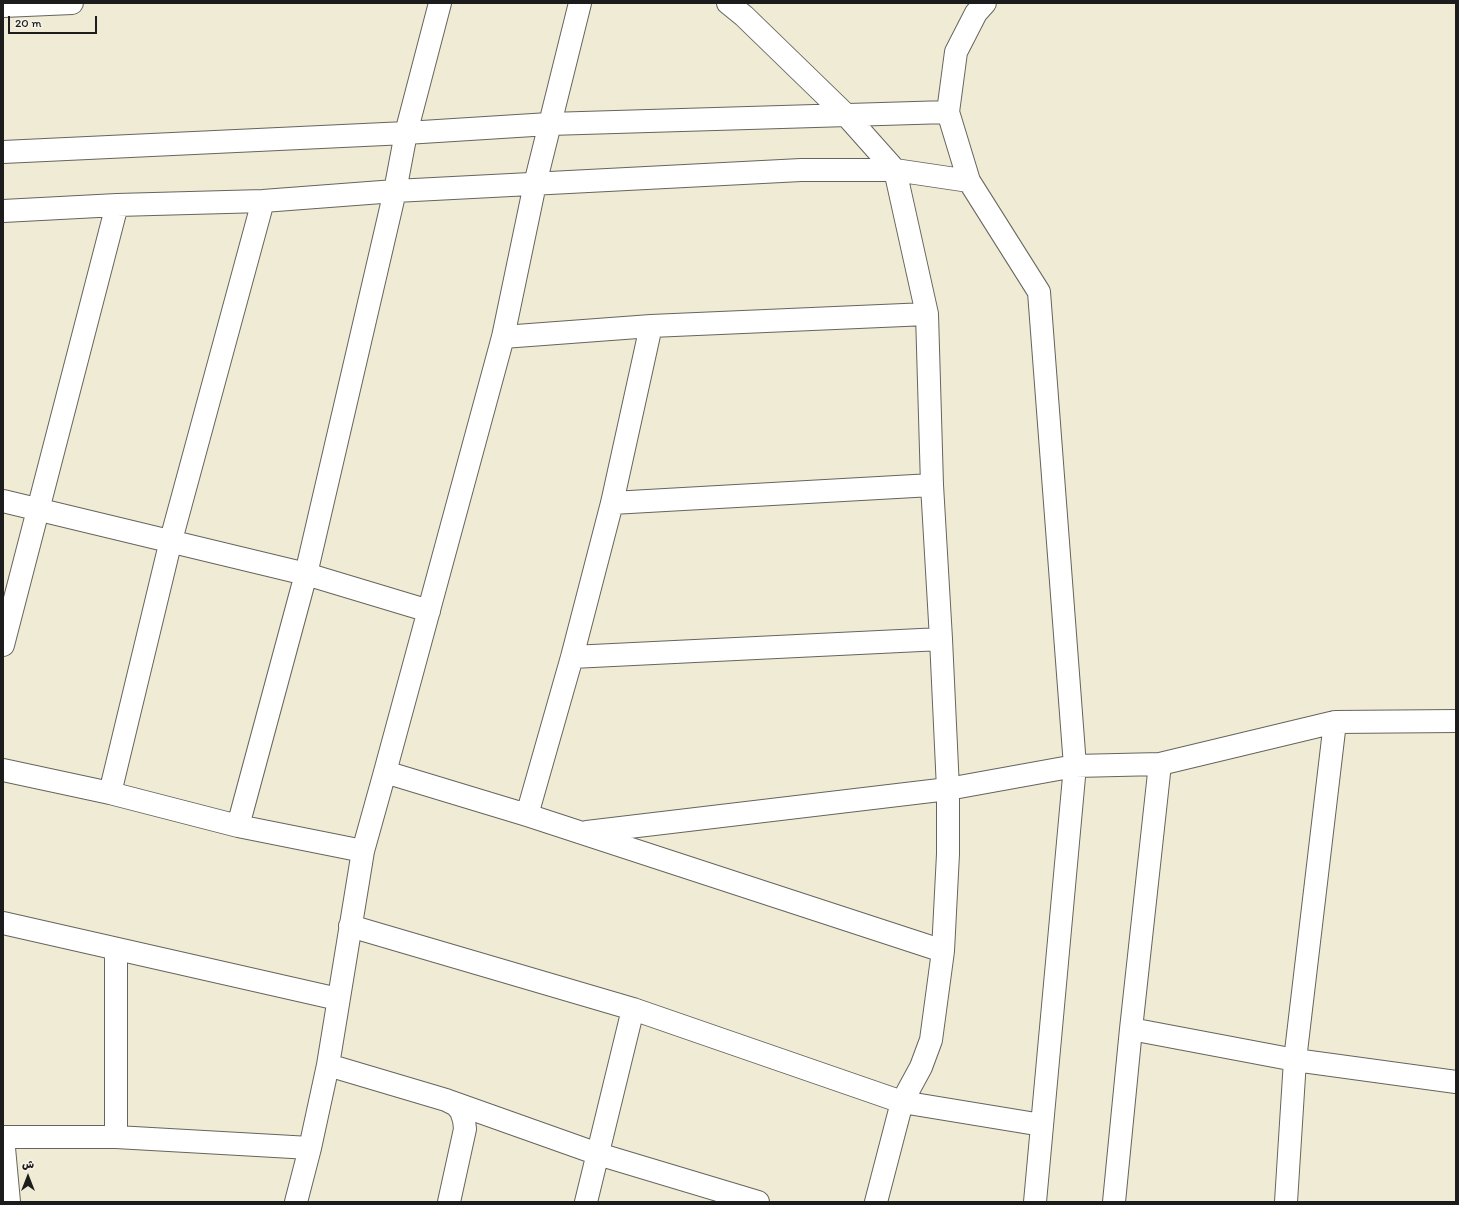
<!DOCTYPE html>
<meta charset="utf-8">
<style>
body{margin:0}
#map{position:relative;width:1459px;height:1205px;overflow:hidden;background:#f0ebd5;font-family:Itim,"Playpen Sans Arabic",sans-serif}
canvas{display:block}
.frame{position:absolute;inset:0;border:4px solid #1c1c1c;pointer-events:none}
.north{position:absolute;left:8px;top:1157px;width:40px;height:40px;-webkit-text-stroke:3px #f7f3e8;paint-order:stroke;rotate:0deg;font-size:11px;font-weight:700;line-height:16px;text-align:center;color:#1c1c1c}
.north::after{content:'';display:block;margin:auto;width:14px;height:18px;background:#1c1c1c;clip-path:polygon(50% 0,100% 100%,50% 72%,0 100%)}
.scale{position:absolute;left:8px;top:16px;width:89px;height:18px;box-sizing:border-box;border:2px solid #1c1c1c;border-top:0;padding-left:5px;font-size:12px;line-height:14px;white-space:nowrap;color:#1c1c1c;-webkit-text-stroke:3px #f7f3e8;paint-order:stroke}
</style>
<div id="map">
<canvas width="1459" height="1205"></canvas>
<div class="frame"></div>
<div class="north">ش</div>
<div class="scale">20 m</div>
</div>
<script>
const g = document.querySelector('canvas').getContext('2d');
g.lineJoin = 'round';
const poly = rows => new Path2D(rows.map(r => 'M' + r).join(''));
function strokePath(path, color, width, dash) { g.strokeStyle = color; g.lineWidth = width; g.lineCap = dash ? 'butt' : 'round'; g.setLineDash(dash || []); g.stroke(path); }
const street = poly([
 [580,3,535,184,503,337,385,772,527,815,943,951],
 [728,3,744,16,846,115,895,170,927,314,932,485,941,639,948,789,948,854,943,951,931,1040,921,1067,902,1102,876,1202],
 [985,3,976,13,956,52,948,112,969,181,1039,292,1075,766,1035,1202],
 [3,6,72,3],
 [3,152,406,133,549,124,948,112],
 [3,211,117,205,263,201,395,191,801,170,895,170,969,181],
 [503,337,651,326,927,314],
 [3,501,306,574,429,611],
 [612,503,932,485],
 [3,645,117,205],
 [572,657,941,639],
 [3,770,110,793,238,826,363,851],
 [110,793,171,540,263,201],
 [527,815,572,657,612,503,651,326],
 [238,826,306,574,395,191,406,133,440,3],
 [587,832,948,789,1075,766,1160,764,1335,722,1456,721],
 [3,923,338,999],
 [350,926,633,1009,902,1102,1042,1125],
 [116,949,116,1137],
 [1131,1029,1295,1060,1456,1082],
 [328,1065,446,1100,456,1105,461,1111,464,1120,465,1129,449,1202],
 [446,1100,598,1154,758,1202],
 [3,1137,116,1137,310,1148],
 [3,1137,9,1202],
 [296,1202,310,1148,328,1065,363,851,385,772],
 [586,1202,633,1009],
 [1114,1202,1131,1029,1160,764],
 [1286,1202,1295,1060,1335,722]
]);
strokePath(street, '#66645d', 24);
strokePath(street, '#fff', 22);
</script>
